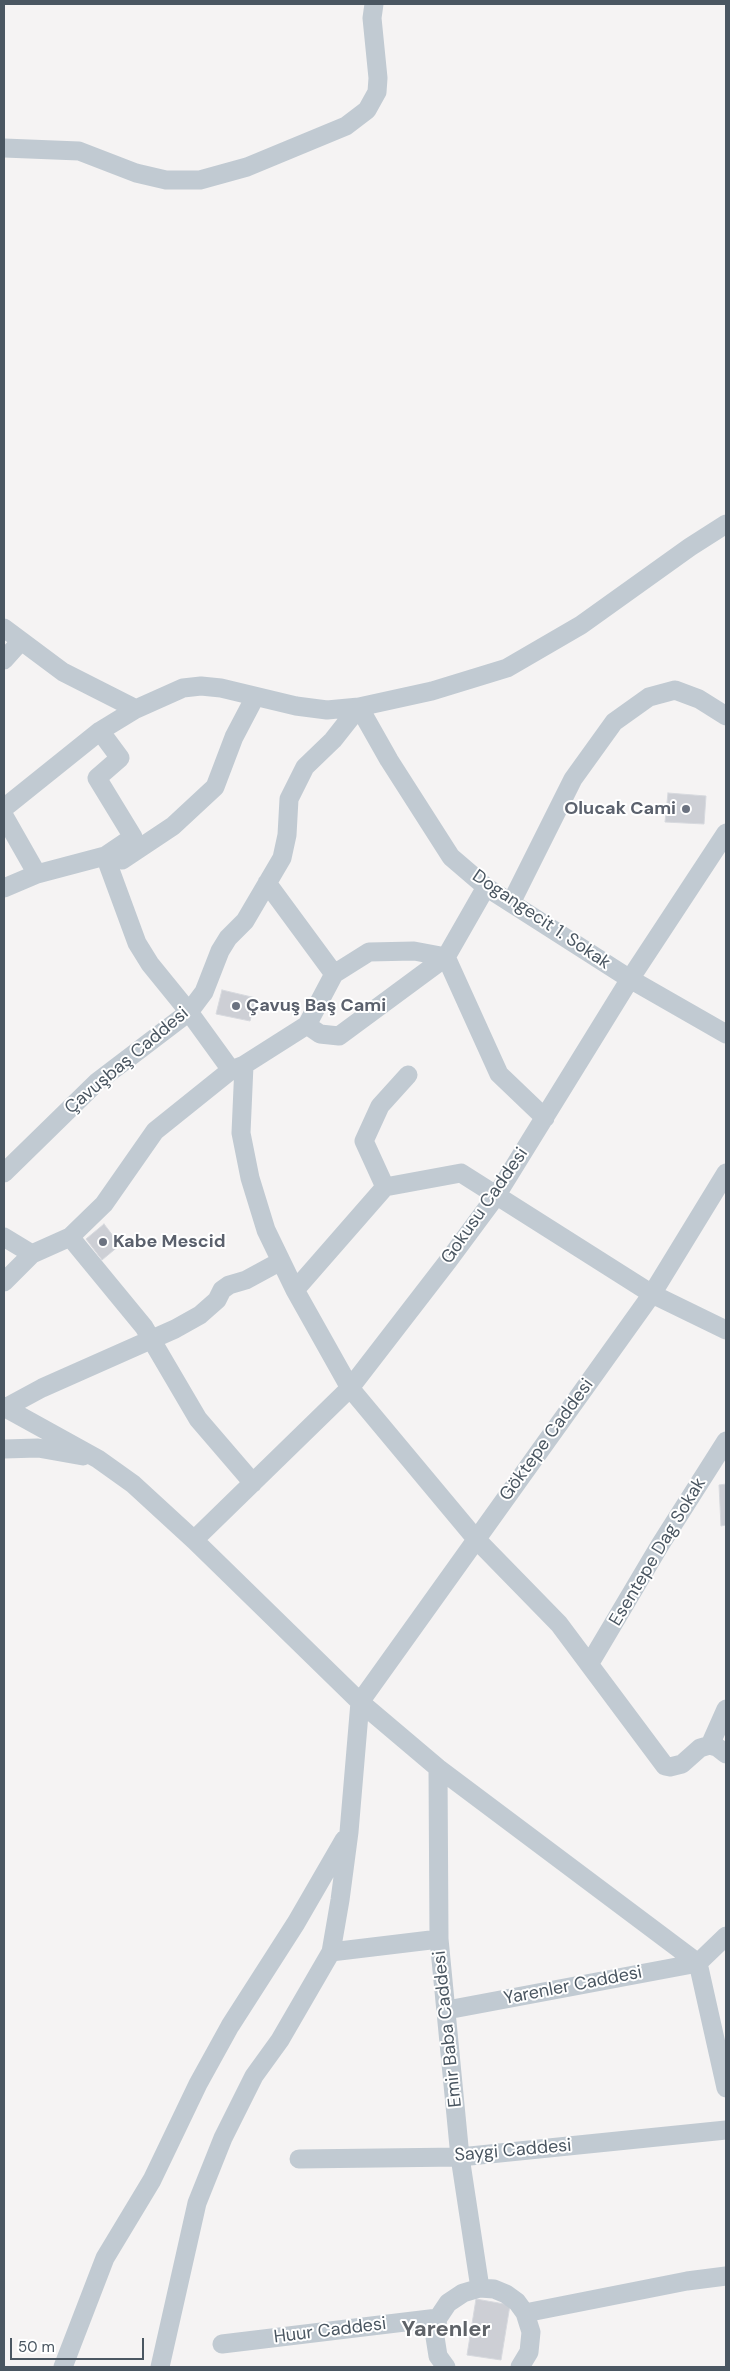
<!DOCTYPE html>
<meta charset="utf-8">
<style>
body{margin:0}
#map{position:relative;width:730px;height:2371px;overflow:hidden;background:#f5f3f3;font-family:"DM Sans",sans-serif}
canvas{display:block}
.frame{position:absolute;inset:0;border:5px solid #4a5661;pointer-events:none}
.scale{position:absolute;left:10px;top:2338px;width:134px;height:22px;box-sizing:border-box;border:2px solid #4a5661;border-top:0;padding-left:6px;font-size:15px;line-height:18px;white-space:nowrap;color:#4a5661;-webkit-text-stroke:4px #fff;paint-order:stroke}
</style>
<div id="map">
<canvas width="730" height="2371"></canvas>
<div class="frame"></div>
<div class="scale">50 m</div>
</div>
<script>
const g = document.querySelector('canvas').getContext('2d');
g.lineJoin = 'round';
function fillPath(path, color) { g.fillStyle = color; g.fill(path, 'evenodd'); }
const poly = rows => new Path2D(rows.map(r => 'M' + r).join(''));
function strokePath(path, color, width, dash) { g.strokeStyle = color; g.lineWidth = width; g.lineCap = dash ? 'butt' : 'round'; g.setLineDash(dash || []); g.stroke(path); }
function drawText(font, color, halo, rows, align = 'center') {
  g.font = font + ' "DM Sans",sans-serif'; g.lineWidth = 4; g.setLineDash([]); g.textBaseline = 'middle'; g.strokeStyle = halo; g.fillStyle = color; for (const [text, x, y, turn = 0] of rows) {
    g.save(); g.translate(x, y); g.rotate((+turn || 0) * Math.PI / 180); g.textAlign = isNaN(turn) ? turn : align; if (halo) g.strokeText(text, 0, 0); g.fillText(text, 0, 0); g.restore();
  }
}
const building = poly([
 [668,793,706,796,704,824,665,822,668,793],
 [222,990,256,998,250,1021,216,1014,222,990],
 [104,1224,120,1245,102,1260,86,1239,104,1224],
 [726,1484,726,1525,721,1526,719,1485,726,1484],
 [476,2299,510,2305,501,2360,467,2355,476,2299]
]);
const minor = poly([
 [4,148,79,151,136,173,166,180,200,180,247,167,346,126,367,110,377,92,378,78,372,18,374,4],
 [4,628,63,672,136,709],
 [4,660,21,641],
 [100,731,120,758,97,778,133,837,105,856,137,943,150,964,189,1012,231,1070],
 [4,808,100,731,136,709,183,688,201,686,221,688,296,706,327,710,359,707,432,691,507,668,581,625,690,547,726,524],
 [4,816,37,874],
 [122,860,173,826,215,787,234,737,255,697],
 [267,883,334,974],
 [4,888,37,874,105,856],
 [511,903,573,779,614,722,649,697,675,690,699,699,726,716],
 [307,1025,334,974,369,952,414,951,446,957,499,1074,545,1118],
 [244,1065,241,1133,250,1178,266,1230,295,1290,350,1388,476,1539,559,1624,665,1766,670,1767,682,1764,700,1748,710,1745,717,1747,726,1754],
 [4,1173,97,1082,189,1012,204,992,220,951,228,938,245,921,282,858,287,835,289,799,305,767,333,740,359,707,389,760,451,857,486,887,630,979,726,1034],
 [385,1187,364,1141,380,1106,408,1075],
 [4,1237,32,1254],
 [70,1237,144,1327,198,1419,253,1483],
 [4,1282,32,1254,70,1237,104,1204,155,1131,231,1070,244,1065,307,1025,320,1034,339,1036,446,957,486,887],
 [295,1290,385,1187,461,1173,652,1294,726,1330],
 [4,1407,98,1459,133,1484,194,1540,360,1702,438,1768,698,1963,726,2088],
 [5,1408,42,1388,175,1329,200,1315,217,1300,222,1290,229,1285,246,1280,281,1261],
 [4,1449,38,1448,83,1456],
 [194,1540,350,1388,448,1261,496,1196,630,979,726,833],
 [590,1663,660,1545,726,1441],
 [710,1745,726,1709],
 [438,1768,439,1939,460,2157,480,2288],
 [331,1952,439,1939],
 [447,2010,698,1963,726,1936],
 [299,2159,460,2157,726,2130],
 [525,2313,687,2281,726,2276],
 [222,2344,438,2318],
 [63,2367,105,2258,152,2180,198,2084,230,2026,296,1923,344,1840],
 [160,2367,197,2203,223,2138,254,2076,280,2040,331,1952,340,1900,349,1832,360,1702,652,1294,726,1173],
 [446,2367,438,2356,435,2337,438,2318,448,2303,463,2293,480,2288,494,2289,506,2294,517,2302,525,2313,531,2332,529,2352,520,2367]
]);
const markers = [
 [686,809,5,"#6b7280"],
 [236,1006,5,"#6b7280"],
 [103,1242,5,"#6b7280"]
];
const worshipNames = [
 ["Olucak Cami",676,809,"right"],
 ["Çavuş Baş Cami",246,1006],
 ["Kabe Mescid",113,1242]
];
const streetNames = [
 ["Dogangecit 1. Sokak",541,920,34],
 ["Çavuşbaş Caddesi",127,1061,-40],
 ["Gokusu Caddesi",485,1206,-55],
 ["Göktepe Caddesi",547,1440,-54],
 ["Esentepe Dag Sokak",658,1552,-59],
 ["Yarenler Caddesi",573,1986,-11],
 ["Emir Baba Caddesi",448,2029,-96],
 ["Saygi Caddesi",513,2151,-5],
 ["Huur Caddesi",330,2331,-7]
];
const districtNames = [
 ["Yarenler",446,2330]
];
fillPath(building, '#cdcfd5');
strokePath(building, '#d7d9de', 1);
strokePath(minor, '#c1cad2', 19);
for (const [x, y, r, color] of markers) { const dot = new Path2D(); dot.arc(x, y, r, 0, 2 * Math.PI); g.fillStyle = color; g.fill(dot); strokePath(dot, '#fff', 2); }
drawText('bold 18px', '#5b616d', '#fff', worshipNames, 'left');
drawText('18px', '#4a5661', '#fff', streetNames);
drawText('bold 22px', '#5f6368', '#fff', districtNames);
</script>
